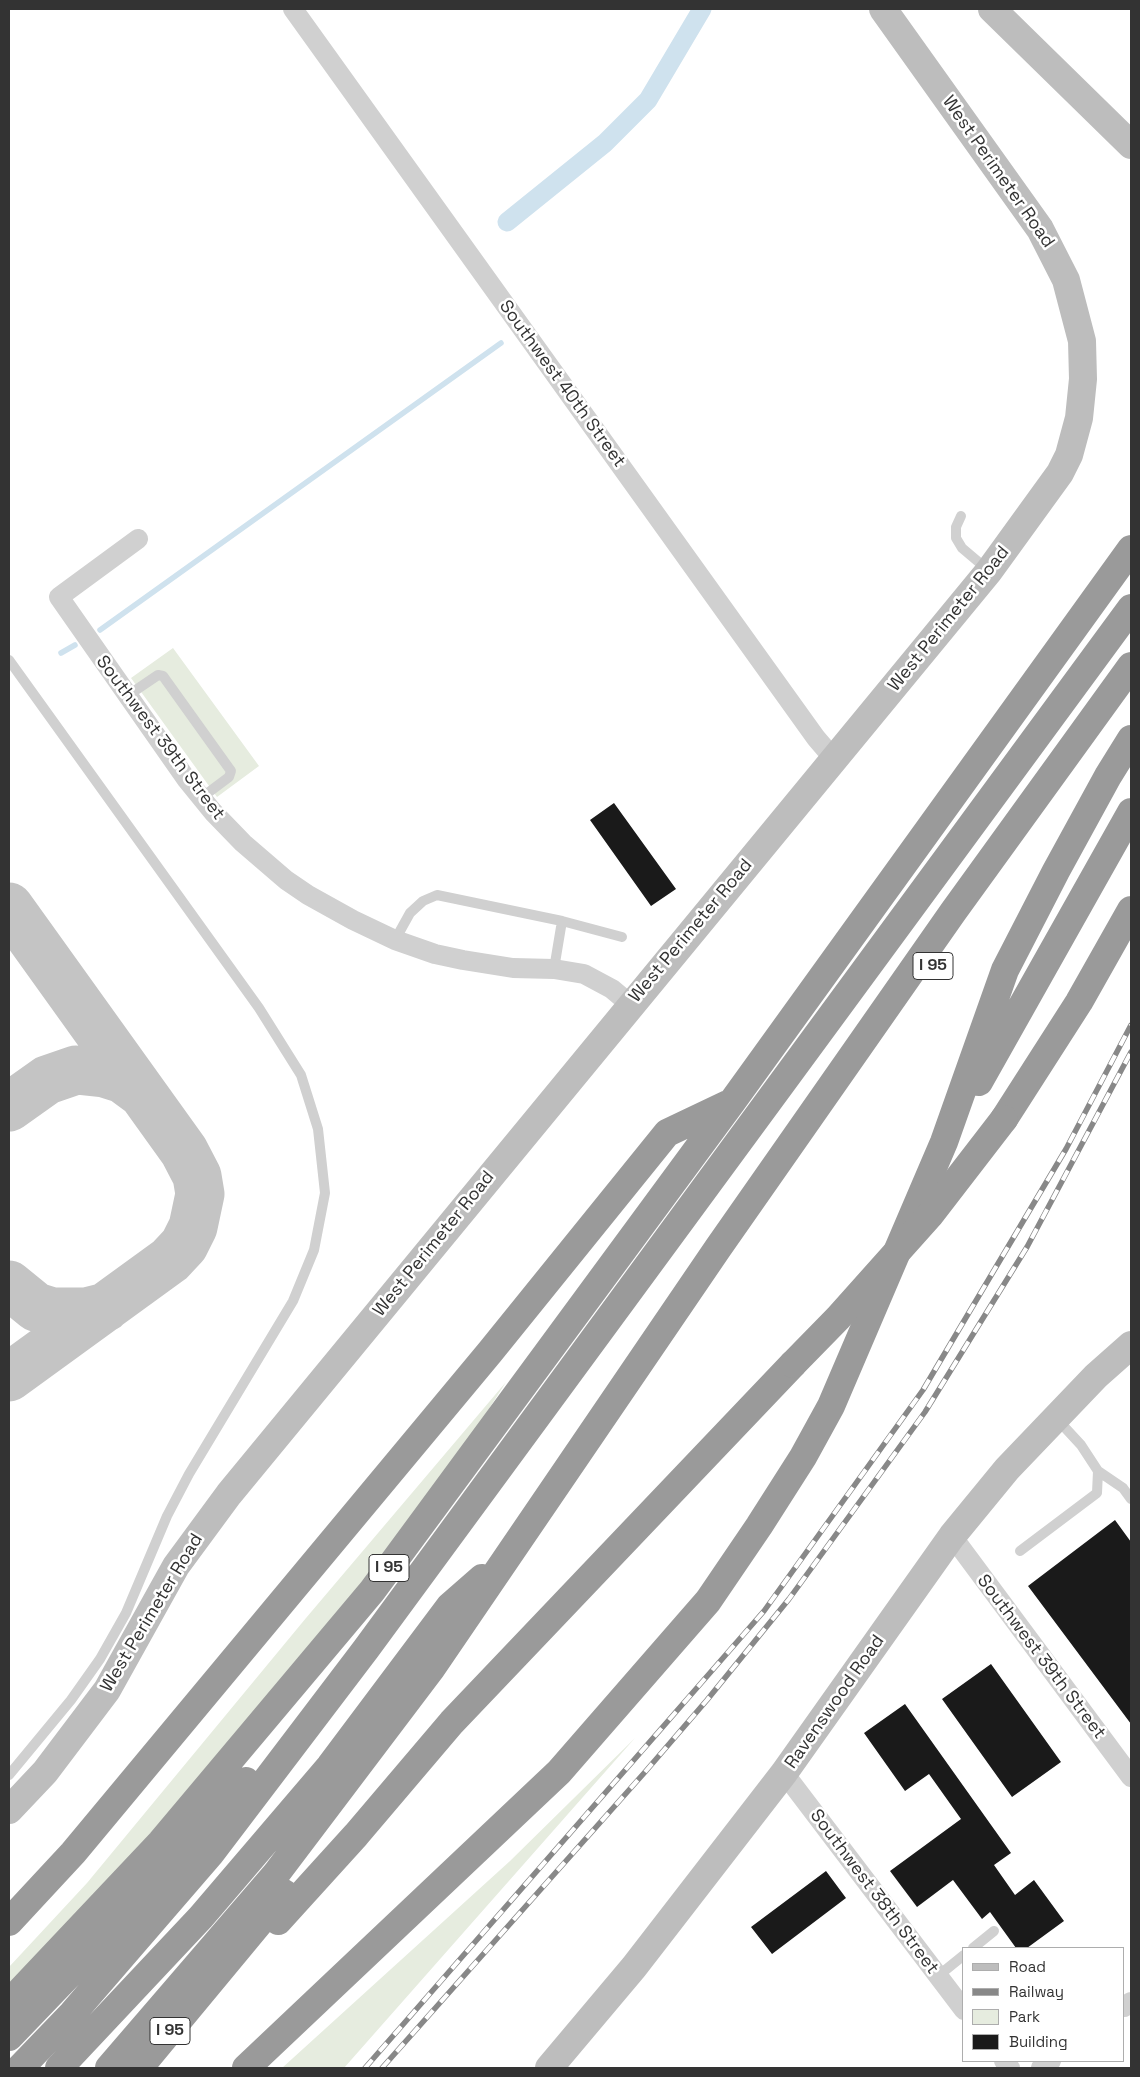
<!DOCTYPE html>
<style>
body{margin:0}
#map{position:relative;width:1140px;height:2077px;overflow:hidden;background:#fff;font-family:"Space Grotesk",sans-serif}
canvas{display:block}
.frame{position:absolute;inset:0;border:10px solid #333;pointer-events:none}
.legend{position:absolute;left:962px;top:1947px;width:162px;height:115px;box-sizing:border-box;background:#fff;border:1px solid #adadad;margin:0;padding:6px 9px;list-style:none;font-size:15px;color:#333}
.legend li{display:flex;align-items:center;gap:10px;height:25px}
.legend b{width:25px;border:1px solid #adadad}
</style>
<div id="map">
<canvas width="1140" height="2077"></canvas>
<div class="frame"></div>
<ul class="legend">
<li><b style="height:6px;background:#bdbdbd"></b>Road</li>
<li><b style="height:6px;background:#888"></b>Railway</li>
<li><b style="height:14px;background:#e6ecdf"></b>Park</li>
<li><b style="height:14px;background:#1a1a1a"></b>Building</li>
</ul>
</div>
<script>
const g = document.querySelector('canvas').getContext('2d');
g.lineJoin = 'round';
function fillPath(path, color) { g.fillStyle = color; g.fill(path, 'evenodd'); }
const poly = rows => new Path2D(rows.map(r => 'M' + r).join(''));
function strokePath(path, color, width, dash) { g.strokeStyle = color; g.lineWidth = width; g.lineCap = dash ? 'butt' : 'round'; g.setLineDash(dash || []); g.stroke(path); }
function drawText(font, color, halo, rows, align = 'center') {
  g.font = font + ' "Space Grotesk",sans-serif'; g.lineWidth = 5; g.setLineDash([]); g.textBaseline = 'middle'; g.strokeStyle = halo; g.fillStyle = color; for (const [text, x, y, turn = 0] of rows) {
    g.save(); g.translate(x, y); g.rotate((+turn || 0) * Math.PI / 180); g.textAlign = isNaN(turn) ? turn : align; if (halo) g.strokeText(text, 0, 0); g.fillText(text, 0, 0); g.restore();
  }
}
const green = poly([
 [173,648,259,766,217,797,131,678],
 [506,1382,422,1514,166,1827,9,1997,9,1967,87,1883,306,1618],
 [635,1738,344,2068,282,2068,510,1861]
]);
const stream = poly([
 [100,630,501,343],
 [61,653,75,645]
]);
const canal = poly([
 [507,222,605,143,648,100,702,9]
]);
const taxiway = poly([
 [9,907,184,1151,197,1176,200,1194,193,1227,184,1245,170,1260,9,1377],
 [9,1107,47,1080,76,1070,104,1073,123,1079,142,1093],
 [9,1285,36,1307,52,1312,86,1312,106,1307]
]);
const building = poly([
 [614,803,676,889,651,906,590,820],
 [1115,1520,1131,1542,1131,1724,1028,1586],
 [991,1664,1061,1762,1012,1797,942,1699],
 [905,1704,1011,1853,994,1865,1015,1895,1034,1880,1064,1921,1027,1948,1016,1948,990,1912,982,1919,953,1880,917,1907,890,1871,961,1819,929,1774,905,1791,864,1733],
 [826,1871,846,1898,772,1954,751,1927]
]);
const lane = poly([
 [961,516,956,527,956,538,962,548,988,570],
 [9,660,259,1008,301,1075,318,1129,325,1193,314,1250,293,1301,189,1474,167,1516,126,1613,100,1659,71,1700,9,1775],
 [127,696,158,675,163,676,231,771,229,777,201,798],
 [562,921,622,937],
 [395,940,410,913,423,901,437,895,562,921,554,969],
 [1098,1471,1123,1488,1131,1499],
 [1020,1551,1097,1493,1098,1471,1081,1445,1057,1419],
 [973,1948,994,1931],
 [938,1976,964,1955]
]);
const street = poly([
 [293,9,816,738,834,759],
 [138,539,59,597,187,780,213,812,243,843,286,880,308,895,353,920,395,940,435,954,463,960,513,968,554,969,584,974,612,989,631,1005],
 [952,1536,1131,1777],
 [784,1773,964,2010],
 [1124,2007,1131,2002],
 [1004,2061,1010,2068],
 [1041,2068,1051,2061]
]);
const secondary = poly([
 [992,9,1131,145],
 [9,1810,45,1772,107,1690,176,1566,229,1494,989,571,1060,473,1069,455,1079,418,1083,379,1082,341,1066,280,1040,229,883,9],
 [549,2068,634,1967,784,1773,952,1536,1007,1469,1096,1376,1131,1345]
]);
const highway = poly([
 [979,1082,1131,812],
 [1004,1119,1079,1002,1131,910],
 [278,1921,356,1835,452,1722,793,1364],
 [9,1922,73,1853,490,1352,667,1133,728,1104],
 [9,2003,161,1842,372,1591,732,1102,1131,549],
 [9,2037,82,1961,246,1781],
 [20,2068,72,2014,211,1853,366,1649,1131,608],
 [59,2068,201,1917,330,1766,450,1606,482,1578],
 [109,2068,276,1874,431,1669,718,1248,953,912,1131,666],
 [139,2068,284,1893],
 [246,2068,559,1772,708,1601,759,1526,803,1457,831,1406,944,1142,1005,970,1056,871,1108,776,1131,739]
]);
const rail = poly([
 [365,2068,764,1611,923,1390,1066,1149,1131,1025],
 [382,2068,645,1772,707,1700,789,1599,925,1412,1027,1247,1131,1052]
]);
const highwayBridge = poly([
 [793,1364,838,1318,930,1215,1004,1119]
]);
const shields = [
 [933,966,40],
 [389,1568,40],
 [170,2031,40]
];
const shieldNames = [
 ["I 95",933,966],
 ["I 95",389,1568],
 ["I 95",170,2031]
];
const streetNames = [
 ["West Perimeter Road",998,172,55],
 ["Southwest 40th Street",562,384,54],
 ["West Perimeter Road",949,619,-51],
 ["Southwest 39th Street",160,738,53],
 ["West Perimeter Road",691,931,-50],
 ["West Perimeter Road",434,1244,-51],
 ["West Perimeter Road",152,1613,-59],
 ["Southwest 39th Street",1041,1657,53],
 ["Ravenswood Road",835,1702,-55],
 ["Southwest 38th Street",874,1892,53]
];
fillPath(green, '#e6ecdf');
strokePath(stream, '#cfe2ee', 5.5);
strokePath(canal, '#cfe2ee', 19);
strokePath(taxiway, '#c4c4c4', 49);
fillPath(building, '#1a1a1a');
strokePath(lane, '#d0d0d0', 10);
strokePath(street, '#d0d0d0', 20);
strokePath(secondary, '#bdbdbd', 28);
strokePath(highway, '#9a9a9a', 28);
strokePath(rail, '#888', 5.5);
strokePath(rail, '#fff', 4, [11]);
strokePath(highwayBridge, '#9a9a9a', 28);
for (const [x, y, w] of shields) { const box = new Path2D(); box.roundRect(x - w / 2, y - 13.5, w, 27, 4); g.fillStyle = '#fff'; g.fill(box); strokePath(box, '#333', 1); }
drawText('bold 16px', '#333', null, shieldNames);
drawText('18px', '#333', '#fff', streetNames);
</script>
